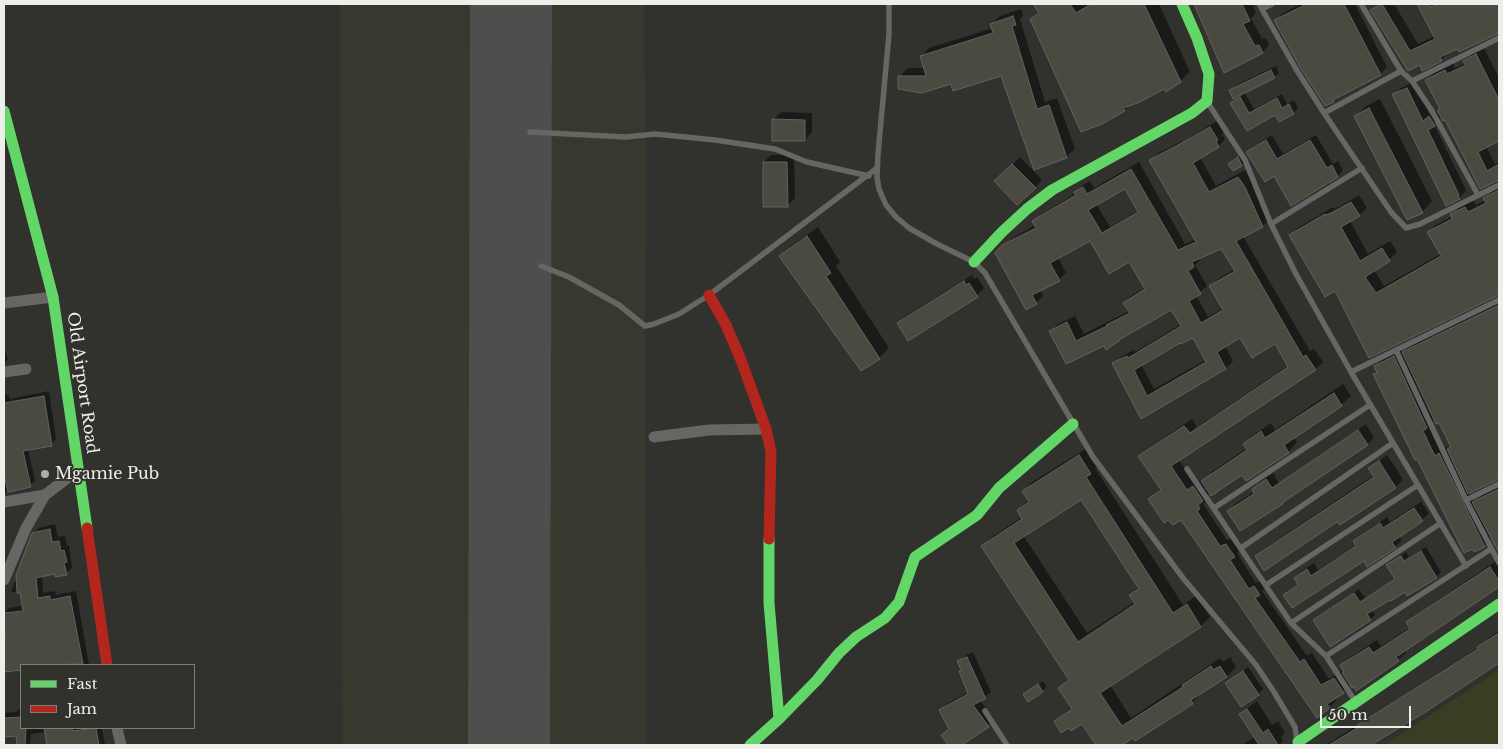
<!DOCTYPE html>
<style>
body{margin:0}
#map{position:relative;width:1503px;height:749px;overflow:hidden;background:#31312d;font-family:"Libre Baskerville",serif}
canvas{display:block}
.frame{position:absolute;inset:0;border:5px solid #eeefeb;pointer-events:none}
.legend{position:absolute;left:20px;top:664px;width:175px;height:65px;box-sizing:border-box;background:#32322c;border:1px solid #7d7e78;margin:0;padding:6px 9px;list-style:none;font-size:15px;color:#eeefeb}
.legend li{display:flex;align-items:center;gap:10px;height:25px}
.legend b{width:25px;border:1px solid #7d7e78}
.scale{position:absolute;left:1320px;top:706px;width:91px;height:22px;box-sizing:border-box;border:2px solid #eeefeb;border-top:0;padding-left:6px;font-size:15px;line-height:18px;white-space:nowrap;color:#eeefeb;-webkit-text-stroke:4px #32322c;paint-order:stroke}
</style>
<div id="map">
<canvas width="1503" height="749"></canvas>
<div class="frame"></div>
<ul class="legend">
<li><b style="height:6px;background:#63d668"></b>Fast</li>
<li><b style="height:6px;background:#b3261e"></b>Jam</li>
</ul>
<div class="scale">50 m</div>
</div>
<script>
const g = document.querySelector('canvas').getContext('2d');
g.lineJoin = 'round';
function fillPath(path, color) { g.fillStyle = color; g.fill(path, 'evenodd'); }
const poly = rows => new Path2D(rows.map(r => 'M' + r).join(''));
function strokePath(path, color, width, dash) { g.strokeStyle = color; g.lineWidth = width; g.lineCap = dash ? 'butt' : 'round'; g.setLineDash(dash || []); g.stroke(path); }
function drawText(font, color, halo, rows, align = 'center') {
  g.font = font + ' "Libre Baskerville",serif'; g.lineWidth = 4; g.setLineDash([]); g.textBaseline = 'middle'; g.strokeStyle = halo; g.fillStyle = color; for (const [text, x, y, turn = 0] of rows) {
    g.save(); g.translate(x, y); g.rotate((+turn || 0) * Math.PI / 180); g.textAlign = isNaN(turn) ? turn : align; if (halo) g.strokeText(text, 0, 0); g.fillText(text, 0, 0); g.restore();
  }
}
const built = poly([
 [340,4,644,4,646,186,645,326,646,745,342,745]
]);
const green = poly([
 [1499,670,1499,745,1385,745]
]);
const shadow = poly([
 [1035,4,1159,4,1190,72,1180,81,1164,87,1130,105,1124,110,1031,20,1040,11],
 [1195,4,1252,4,1256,13,1251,18,1262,39,1266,38,1269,45,1262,52,1225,71],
 [1301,4,1355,4,1387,67,1380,74,1339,95,1334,101,1326,105,1276,20,1283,13],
 [1379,4,1394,4,1418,44,1435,36,1418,4,1499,4,1499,33,1497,32,1458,47,1449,52,1441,60,1420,64,1372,11],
 [1021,9,1023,16,1020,19,1045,102,1057,98,1075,149,1066,157,1002,74,952,82,900,76,908,68,925,68,921,57,929,48,993,28,992,24,1000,16],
 [1484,48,1499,78,1499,140,1486,146,1495,164,1499,162,1499,179,1481,187,1445,118,1442,117,1434,124,1465,188,1466,191,1459,198,1394,95,1401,88,1414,82,1430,115,1437,110,1438,112,1441,109,1427,80,1434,72,1453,63,1455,68,1466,63,1465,61,1473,53],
 [1276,66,1279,73,1274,77,1244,92,1254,109,1282,94,1287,104,1294,100,1298,108,1293,113,1275,113,1247,129,1232,103,1240,95,1231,90,1236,85],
 [1380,99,1432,201,1422,212,1356,116,1366,106],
 [781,112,812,113,812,132,805,140,773,120],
 [1217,121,1224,132,1222,134,1225,139,1219,146,1200,157,1216,186,1245,170,1251,180,1270,219,1263,226,1243,236,1310,351,1314,349,1323,362,1316,369,1179,460,1195,484,1201,480,1202,482,1212,472,1247,448,1244,444,1253,435,1271,423,1275,430,1343,384,1351,396,1341,405,1293,437,1297,442,1288,452,1243,474,1210,493,1204,498,1206,501,1203,504,1227,540,1233,538,1241,549,1237,553,1256,583,1262,580,1266,587,1262,591,1307,656,1312,653,1329,679,1342,671,1343,674,1345,672,1341,665,1349,658,1377,640,1381,646,1411,627,1408,623,1416,615,1499,559,1499,585,1404,650,1406,653,1398,660,1351,684,1335,698,1337,700,1330,707,1317,716,1182,518,1150,499,1161,489,1139,457,1146,450,1192,419,1197,427,1289,365,1276,342,1240,337,1225,346,1233,361,1226,368,1142,417,1114,364,1121,357,1134,350,1135,352,1181,324,1172,308,1119,340,1104,344,1066,363,1051,331,1058,324,1075,316,1084,334,1129,311,1124,303,1131,296,1146,287,1130,261,1091,239,1058,257,1066,273,1059,280,1040,290,1043,296,1036,303,997,253,1011,239,1036,225,1034,222,1041,215,1076,193,1083,185,1090,181,1094,188,1139,162,1185,244,1196,239,1151,160,1158,153,1185,140],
 [1125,188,1139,210,1110,227,1096,204],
 [1221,247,1235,269,1218,279,1211,286,1224,308,1208,317,1196,295,1207,286,1195,265,1201,259,1200,257],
 [1193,336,1206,360,1154,389,1141,364,1181,341],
 [1272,135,1283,154,1316,135,1333,164,1338,161,1343,170,1338,176,1291,204,1274,174,1247,153,1253,147],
 [771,155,794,155,795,198,787,206,764,162],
 [1240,156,1244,163,1233,170,1232,162],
 [1020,157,1042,180,1035,188,996,181],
 [1499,187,1499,295,1370,356,1336,289,1291,236,1298,228,1333,207,1334,209,1342,205,1359,195,1367,208,1359,215,1350,221,1368,254,1390,241,1397,252,1389,260,1374,270,1384,286,1441,254,1428,232,1436,225,1453,216,1452,214,1460,207,1473,200,1476,205,1486,200,1485,198,1493,191],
 [818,227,840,262,836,266,889,348,879,358,781,256,791,246],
 [972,275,974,279,977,277,984,288,977,296,898,323,906,316],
 [1499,302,1499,479,1469,492,1474,502,1482,495,1499,486,1499,551,1492,538,1484,546,1475,550,1375,374,1378,372,1375,366,1383,359,1402,350,1403,353,1411,345],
 [1435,419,1440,421,1452,446,1448,450,1447,447,1442,449,1430,424],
 [4,348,8,359,4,363],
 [49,391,56,439,51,444,28,449,35,481,30,486,4,492,4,396,8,394,10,399],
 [1366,424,1374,438,1368,444,1287,498,1282,503,1228,511,1235,504,1254,492,1253,489,1260,482,1273,473,1279,483],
 [1089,447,1099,464,1095,468,1183,605,1196,596,1210,617,1201,626,1110,685,1131,718,1220,658,1223,662,1230,657,1236,667,1227,676,1201,693,1192,703,1133,736,1121,745,1097,745,1082,722,1055,721,1072,707,1060,688,1069,678,983,546,992,537,1022,517,1018,510,1029,500,1023,491,1032,482],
 [1082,498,1139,587,1131,595,1135,602,1087,633,1023,535],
 [1387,455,1403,479,1396,487,1340,523,1338,520,1257,556,1264,549,1374,475,1370,468],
 [1421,502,1429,513,1422,520,1399,536,1402,540,1395,547,1285,595,1298,583,1295,578,1302,571,1314,563,1318,570,1356,545,1354,541,1361,535,1387,517,1390,522],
 [55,524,58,537,65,536,67,546,69,545,72,568,66,573,56,572,42,575,43,593,55,591,56,595,76,591,89,665,21,665,21,669,4,670,4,635,6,635,4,613,9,608,23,606,21,592,11,592,33,534,39,528],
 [1426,547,1441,572,1437,577,1407,594,1405,591,1372,609,1375,615,1371,619,1330,645,1315,620,1359,589,1365,598,1396,578,1388,565,1406,552,1409,557],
 [1499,631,1499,661,1497,663,1363,745,1326,745,1479,647,1486,640],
 [973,652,991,692,980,700,994,720,960,745,950,745,942,735,950,728,941,710,947,704,969,692,959,662,965,656],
 [1248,667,1263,689,1258,694,1227,683],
 [1043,681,1047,687,1042,691,1025,694],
 [1257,701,1272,725,1278,721,1285,733,1281,737,1283,741,1279,745,1242,745,1255,737,1240,714],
 [21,708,21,728,102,728,105,745,48,745,46,732,31,734,30,745,18,745,18,735,4,736,4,713,16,712]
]);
const runway = poly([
 [509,745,511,4]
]);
const building = poly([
 [1033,4,1070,4,1076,13,1091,4,1144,4,1181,82,1166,92,1164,89,1140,102,1123,108,1125,111,1102,124,1081,132,1030,19,1039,13,1033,4],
 [1194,4,1242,4,1250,21,1243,24,1255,46,1259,45,1263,53,1224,73,1194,4],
 [1307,4,1344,4,1381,75,1333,100,1334,102,1325,106,1300,67,1274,20,1307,4],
 [1382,4,1410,51,1435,39,1417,4,1429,4,1431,7,1438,4,1499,4,1499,33,1459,52,1457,49,1440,57,1442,61,1422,71,1420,65,1408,71,1370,10,1382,4],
 [1013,16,1016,25,1012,26,1037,109,1049,105,1067,158,1034,170,1001,76,953,91,951,84,922,93,898,89,898,76,926,76,920,56,993,33,990,24,1013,16],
 [1476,54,1499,100,1499,141,1478,152,1487,171,1499,164,1499,180,1480,189,1445,120,1443,121,1437,111,1440,109,1425,80,1445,70,1447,74,1466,65,1463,61,1476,54],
 [1271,70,1275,78,1233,99,1229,90,1271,70],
 [1407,88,1423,121,1429,116,1435,126,1428,130,1459,195,1458,196,1460,199,1446,206,1392,94,1407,88],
 [1240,97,1249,113,1277,98,1282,108,1289,104,1294,114,1279,122,1275,115,1247,131,1230,103,1240,97],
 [1369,108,1423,213,1407,220,1354,116,1369,108],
 [772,119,805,120,805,141,772,141,772,119],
 [1210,127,1218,140,1216,141,1219,147,1193,163,1209,192,1238,177,1245,187,1263,227,1236,241,1303,357,1306,355,1316,370,1171,466,1187,490,1193,486,1203,501,1198,505,1200,509,1197,511,1220,546,1226,544,1235,557,1230,560,1249,589,1254,586,1260,595,1255,598,1300,662,1304,659,1321,685,1334,678,1344,693,1327,704,1330,708,1317,718,1181,520,1173,525,1168,520,1164,523,1148,499,1161,490,1138,456,1184,426,1190,433,1288,367,1275,344,1252,358,1240,338,1217,352,1226,369,1141,419,1112,363,1127,356,1128,358,1181,326,1171,310,1119,340,1119,341,1106,350,1104,346,1066,364,1049,331,1067,322,1076,341,1107,326,1106,325,1130,313,1123,303,1145,289,1129,262,1109,274,1090,241,1050,263,1060,281,1032,295,1037,304,1026,310,995,253,1002,245,1036,228,1032,221,1076,195,1074,192,1083,187,1087,194,1131,169,1178,250,1196,242,1149,160,1176,146,1210,127],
 [1125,189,1138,212,1102,233,1088,210,1125,189],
 [1221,249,1235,271,1209,286,1223,310,1201,323,1189,301,1201,294,1188,271,1194,267,1192,262,1221,249],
 [1193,338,1206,362,1147,396,1134,370,1180,343,1181,344,1193,338],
 [1266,140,1277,159,1310,140,1327,168,1332,165,1338,177,1291,206,1274,176,1265,182,1246,152,1266,140],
 [1238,157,1242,166,1233,171,1228,164,1238,157],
 [763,162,787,162,788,207,763,207,763,162],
 [1012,164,1036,188,1017,205,994,181,1012,164],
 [1499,190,1499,295,1369,358,1335,291,1325,297,1289,235,1325,214,1326,215,1333,212,1351,202,1360,216,1341,227,1360,261,1382,248,1390,261,1365,277,1376,293,1441,256,1427,232,1452,219,1450,214,1465,207,1468,212,1486,203,1483,198,1499,190],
 [807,236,831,273,826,276,880,359,861,371,779,256,807,236],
 [964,281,966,285,969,283,978,297,908,341,897,323,964,281],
 [1499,305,1499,479,1468,494,1447,449,1451,447,1439,423,1436,424,1402,352,1499,305],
 [1394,356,1427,428,1423,431,1435,456,1439,453,1485,547,1474,552,1473,549,1464,553,1417,459,1415,460,1373,374,1377,373,1374,366,1394,356],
 [1334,393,1342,406,1284,445,1289,453,1246,481,1242,475,1211,496,1201,481,1247,450,1243,444,1261,431,1265,438,1334,393],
 [44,396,52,446,23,451,31,487,8,492,4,474,4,403,44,396],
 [1358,430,1368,445,1282,503,1283,504,1240,531,1227,511,1254,494,1252,489,1266,479,1272,488,1358,430],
 [1079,455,1091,474,1086,477,1173,613,1187,604,1201,627,1100,693,1122,726,1183,687,1182,685,1211,666,1213,670,1220,666,1227,677,1191,700,1193,704,1135,741,1133,738,1122,745,1096,745,1082,724,1071,731,1069,728,1061,733,1054,721,1072,709,1058,688,1069,680,981,546,1022,519,1017,510,1029,502,1022,491,1079,455],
 [1081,500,1139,589,1129,595,1135,604,1078,642,1014,543,1081,500],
 [1379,461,1396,488,1340,525,1337,522,1264,571,1255,556,1374,477,1368,468,1379,461],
 [1499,489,1499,553,1472,502,1499,489],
 [1414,508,1423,521,1392,542,1396,548,1367,567,1364,561,1292,608,1283,595,1298,585,1294,578,1307,569,1311,576,1356,546,1353,541,1380,523,1383,528,1414,508],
 [50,529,52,542,59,541,61,551,64,550,67,562,64,563,67,575,55,577,55,574,36,578,38,598,50,596,50,600,70,596,83,664,21,665,21,670,4,672,4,640,5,640,4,613,23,611,20,593,17,593,16,575,32,533,50,529],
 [1421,551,1437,578,1407,596,1405,592,1391,601,1390,600,1367,614,1371,620,1330,647,1313,620,1354,593,1360,602,1395,579,1386,565,1401,556,1404,561,1421,551],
 [1490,567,1499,581,1499,587,1396,657,1399,661,1356,691,1354,687,1352,688,1342,673,1344,672,1340,665,1369,647,1373,653,1410,629,1406,622,1490,567],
 [1499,633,1499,663,1427,711,1371,745,1329,745,1357,728,1356,726,1478,649,1477,647,1499,633],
 [967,657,985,697,985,699,973,705,989,727,962,745,948,745,941,735,949,729,939,710,968,694,959,671,961,670,957,661,967,657],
 [1243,671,1259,695,1241,707,1225,683,1243,671],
 [1038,684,1043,692,1028,702,1023,694,1038,684],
 [1247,709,1263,733,1268,729,1278,745,1259,745,1239,714,1247,709],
 [21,717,21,728,26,728,25,745,17,745,16,736,4,737,4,718,21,717],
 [44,728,72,728,73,731,96,728,99,745,47,745,44,728]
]);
const lane = poly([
 [889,4,889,34,878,154,877,177,879,189,886,205,896,217,909,228,937,244,974,262,985,273,1093,457,1183,578,1256,665,1274,692,1295,727,1297,741],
 [1259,4,1296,69,1324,113,1391,212,1406,228,1420,224,1499,185],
 [1361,4,1401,71,1412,81,1432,111,1478,195],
 [1262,9,1272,4],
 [1412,81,1499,38],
 [1208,103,1245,160,1271,224,1296,274,1351,372,1466,566],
 [1324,113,1401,71],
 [530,132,626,137,655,134,715,140,775,149,807,162,869,176],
 [1271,224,1362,168],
 [541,266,569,277,619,305,645,326,654,324,679,314,709,295,877,168],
 [1396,350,1466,500,1499,563],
 [1351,372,1499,300],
 [1187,469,1291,623,1326,656,1355,701],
 [1466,500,1499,484],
 [1214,508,1370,405],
 [1241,548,1393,443],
 [1266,585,1418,485],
 [1291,623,1441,523],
 [1326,656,1491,549],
 [985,711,1007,745]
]);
const street = poly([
 [4,303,53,297],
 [4,372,26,369],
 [654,437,709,430,766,429],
 [4,502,45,495],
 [4,580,26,528,45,495,78,470],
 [117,728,121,745]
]);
const fast = poly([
 [4,111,53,297,87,528],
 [974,262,1002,232,1027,209,1052,190,1192,113,1207,101,1209,74,1197,38,1182,4],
 [769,539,769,603,779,719],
 [1298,742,1499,604],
 [750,745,779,719,817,680,839,653,856,637,885,618,899,602,915,557,977,515,999,488,1073,424]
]);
const jam = poly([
 [709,295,726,325,741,360,766,429,771,452,769,539],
 [87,528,107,665]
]);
const markers = [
 [45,474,5,"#acaca8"]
];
const streetNames = [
 ["Old Airport Road",82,383,82]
];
const poiNames = [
 ["Mgamie Pub",55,474]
];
fillPath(built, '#38392e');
fillPath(green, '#3b3d22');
fillPath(shadow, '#0007');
strokePath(runway, '#4e4e4c', 82);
fillPath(building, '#4a4a41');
strokePath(building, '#626260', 1);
strokePath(lane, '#676665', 5.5);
strokePath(street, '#676665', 11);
strokePath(fast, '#63d668', 11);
strokePath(jam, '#b3261e', 11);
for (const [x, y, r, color] of markers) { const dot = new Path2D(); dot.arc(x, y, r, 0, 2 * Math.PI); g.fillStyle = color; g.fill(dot); strokePath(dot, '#32322c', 2); }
drawText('16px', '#eeefeb', '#32322c', streetNames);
drawText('16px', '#eeefeb', '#32322c', poiNames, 'left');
</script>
